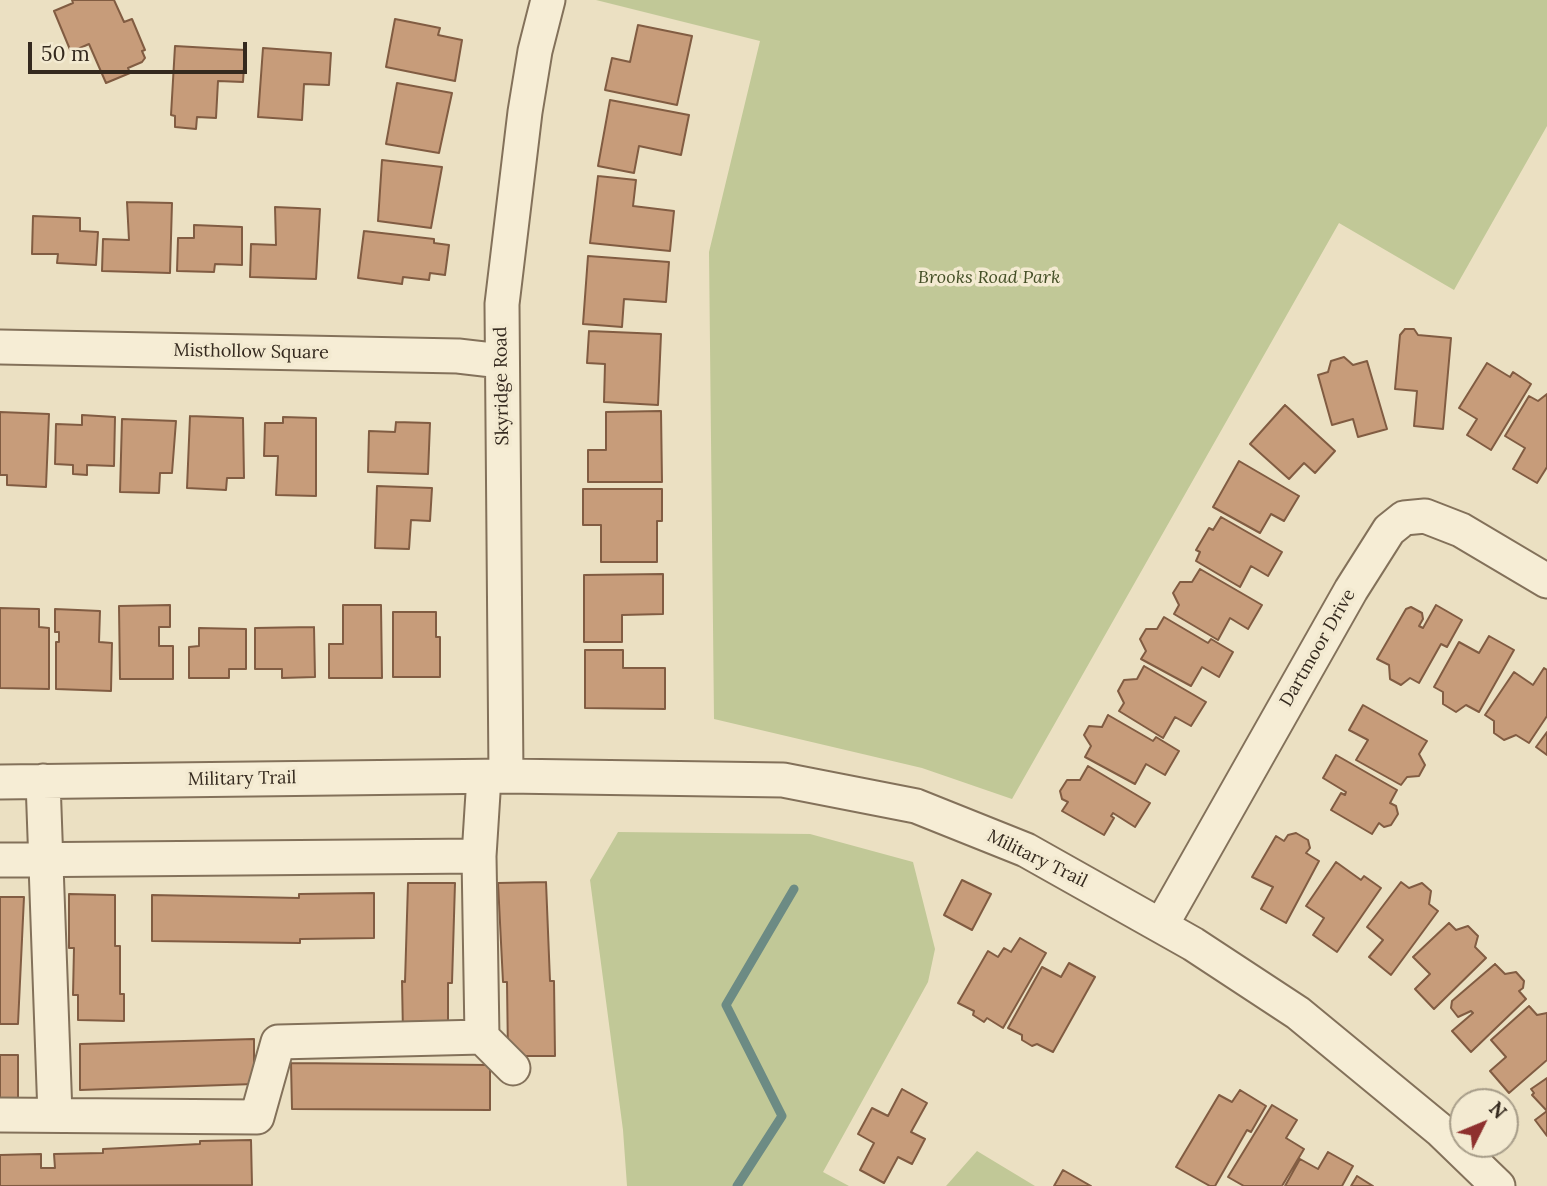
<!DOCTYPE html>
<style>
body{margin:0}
#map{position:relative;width:1547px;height:1186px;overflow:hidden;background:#ebe0c2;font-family:Lora,serif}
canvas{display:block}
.north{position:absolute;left:1449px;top:1088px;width:70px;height:70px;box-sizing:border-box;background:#f3ead1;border:2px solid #a79d89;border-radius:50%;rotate:47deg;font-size:19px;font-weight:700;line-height:28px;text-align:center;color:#34291e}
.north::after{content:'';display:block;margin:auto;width:24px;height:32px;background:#8e302e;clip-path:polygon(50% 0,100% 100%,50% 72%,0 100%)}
.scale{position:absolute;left:28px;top:42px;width:219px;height:32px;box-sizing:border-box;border:4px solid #34291e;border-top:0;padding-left:9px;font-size:21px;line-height:24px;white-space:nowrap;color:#34291e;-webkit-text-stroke:5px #f3ead1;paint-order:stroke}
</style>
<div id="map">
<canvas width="1547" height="1186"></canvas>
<div class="north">N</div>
<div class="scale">50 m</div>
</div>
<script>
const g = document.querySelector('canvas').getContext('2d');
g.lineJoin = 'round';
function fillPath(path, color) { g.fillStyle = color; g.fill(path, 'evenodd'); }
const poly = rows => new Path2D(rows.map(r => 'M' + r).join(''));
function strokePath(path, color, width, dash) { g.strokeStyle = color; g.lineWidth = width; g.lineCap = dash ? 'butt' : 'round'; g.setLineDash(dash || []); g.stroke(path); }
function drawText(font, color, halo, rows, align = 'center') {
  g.font = font + ' Lora,serif'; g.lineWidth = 7; g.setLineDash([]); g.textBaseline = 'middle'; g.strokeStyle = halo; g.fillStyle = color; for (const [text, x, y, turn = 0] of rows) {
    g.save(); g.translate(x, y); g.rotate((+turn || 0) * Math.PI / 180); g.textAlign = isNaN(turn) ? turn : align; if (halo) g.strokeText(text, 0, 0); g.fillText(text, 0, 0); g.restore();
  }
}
const green = poly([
 [1547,0,1547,126,1454,290,1339,223,1012,799,922,768,714,719,709,252,760,41,596,0],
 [618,832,810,834,913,862,935,949,928,982,823,1172,849,1186,627,1186,623,1130,590,880],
 [977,1151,1035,1186,946,1186]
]);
const stream = poly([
 [737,1186,782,1116,726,1005,794,889]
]);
const building = poly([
 [72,0,114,0,124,22,132,19,145,50,142,51,145,58,142,62,128,68,130,73,106,83,89,44,71,52,54,11,73,3,72,0],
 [395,19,440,28,438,35,462,40,455,81,386,67,395,19],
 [638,25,692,36,677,105,605,90,612,58,630,62,638,25],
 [175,46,245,50,243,82,218,81,216,118,197,117,196,129,175,127,175,116,171,115,175,46],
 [263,48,331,53,329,85,304,84,302,120,258,117,263,48],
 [397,83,452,93,439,153,386,144,397,83],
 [610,100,689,115,681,155,639,146,634,173,598,166,610,100],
 [382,160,442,167,431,228,378,221,382,160],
 [598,176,636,180,633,206,674,211,670,251,590,243,598,176],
 [127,202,172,203,170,273,102,271,103,239,129,240,127,202],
 [275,207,320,209,316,279,250,277,251,244,276,245,275,207],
 [33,216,80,218,80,231,98,232,96,265,57,263,58,254,32,254,33,216],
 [194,225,242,227,242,265,215,264,214,272,177,271,178,238,194,238,194,225],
 [364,231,434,239,434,243,449,245,445,275,430,273,429,280,403,277,402,284,358,278,364,231],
 [588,256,669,262,666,302,624,299,622,327,583,324,588,256],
 [1405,329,1414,329,1418,335,1451,338,1443,429,1414,426,1417,391,1395,389,1400,335,1405,329],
 [589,331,661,334,658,405,604,402,605,364,587,363,589,331],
 [1344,357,1353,365,1367,361,1387,429,1358,437,1353,419,1332,425,1318,375,1328,372,1331,361,1344,357],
 [1487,363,1510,377,1513,372,1531,384,1491,450,1467,435,1477,419,1459,408,1487,363],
 [1547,394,1547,467,1537,483,1513,469,1525,448,1505,436,1529,396,1538,401,1547,394],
 [1285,405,1335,451,1315,473,1304,463,1289,479,1250,444,1285,405],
 [661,411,662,482,588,482,588,450,606,450,606,412,661,411],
 [0,412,49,414,46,487,7,485,7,475,0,475,0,412],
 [82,415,115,417,114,466,87,465,87,475,73,474,73,465,55,464,56,424,82,425,82,415],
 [190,416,243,418,244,478,227,478,226,490,187,488,190,416],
 [283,417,316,418,316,496,276,495,278,456,264,456,265,423,283,423,283,417],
 [122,419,176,421,172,473,160,473,159,493,120,492,122,419],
 [396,422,430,423,428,474,368,472,369,431,395,432,396,422],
 [1239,461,1299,496,1284,521,1271,514,1260,533,1213,507,1239,461],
 [377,486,432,488,430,521,411,520,409,549,375,548,377,486],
 [583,489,662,489,662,521,657,521,657,562,601,562,601,525,583,525,583,489],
 [1221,517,1282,552,1268,576,1251,566,1240,587,1196,561,1200,552,1196,550,1209,528,1213,530,1221,517],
 [1200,569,1262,605,1248,629,1230,618,1218,640,1174,614,1179,605,1173,593,1180,582,1192,582,1200,569],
 [663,574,663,614,622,615,622,642,584,642,584,575,663,574],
 [170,605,170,627,159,627,159,646,173,646,173,679,120,679,119,606,170,605],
 [343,605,381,605,382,678,329,678,329,644,343,644,343,605],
 [1436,605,1462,620,1447,647,1441,644,1419,683,1410,678,1401,685,1390,679,1389,665,1377,659,1406,609,1411,607,1422,613,1423,619,1419,626,1423,628,1436,605],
 [0,608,39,609,39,627,49,628,49,689,0,688,0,608],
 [55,609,100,611,99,642,112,643,111,691,56,689,56,642,59,642,59,632,55,632,55,609],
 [393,612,436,612,436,637,440,637,440,677,393,677,393,612],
 [1164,617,1208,643,1211,639,1233,652,1219,677,1202,667,1191,686,1141,659,1146,651,1140,639,1146,629,1157,629,1164,617],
 [314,627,315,677,282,678,282,669,255,669,255,628,314,627],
 [199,628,246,629,246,669,229,669,229,678,189,678,189,647,199,646,199,628],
 [1489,636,1514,650,1479,712,1466,705,1456,712,1443,704,1443,692,1434,687,1459,642,1479,653,1489,636],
 [585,650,623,650,623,668,665,668,665,709,585,708,585,650],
 [1144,666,1206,702,1191,726,1175,717,1163,738,1119,711,1124,703,1118,691,1124,680,1137,679,1144,666],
 [1544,668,1547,670,1547,716,1529,743,1516,735,1504,740,1494,733,1494,721,1485,715,1514,672,1533,685,1544,668],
 [1363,705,1427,741,1419,754,1425,765,1419,776,1407,777,1401,785,1356,760,1368,740,1349,730,1363,705],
 [1108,715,1153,741,1156,737,1179,751,1165,775,1146,764,1135,784,1085,757,1091,746,1084,735,1089,726,1102,727,1108,715],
 [1547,732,1547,755,1536,747,1547,732],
 [1336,755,1397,790,1390,803,1396,806,1398,814,1391,825,1384,827,1379,823,1372,834,1331,810,1341,793,1345,795,1346,792,1323,778,1336,755],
 [1088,766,1150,803,1135,827,1113,813,1111,816,1114,818,1104,835,1062,811,1068,802,1062,799,1060,791,1067,780,1080,780,1088,766],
 [1296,833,1308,840,1310,848,1306,853,1319,861,1286,923,1261,909,1273,887,1252,877,1276,836,1284,841,1288,835,1296,833],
 [1336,862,1361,880,1364,876,1381,888,1337,952,1313,935,1324,918,1306,906,1336,862],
 [962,880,991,894,972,930,944,915,962,880],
 [546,882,550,981,554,981,555,1056,508,1056,507,982,503,982,498,883,546,882],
 [1401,882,1409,888,1422,883,1431,891,1429,904,1438,911,1391,975,1369,957,1383,940,1367,927,1401,882],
 [408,883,455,883,452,983,448,983,448,1033,403,1034,402,981,405,982,408,883],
 [374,893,374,938,300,939,300,943,152,941,152,895,299,898,299,894,374,893],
 [69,894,115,895,115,946,120,946,120,994,124,994,124,1021,78,1020,78,995,73,995,74,948,69,948,69,894],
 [0,897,24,897,18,1024,0,1024,0,897],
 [1449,923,1456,930,1468,926,1478,936,1475,947,1486,958,1434,1009,1415,989,1430,974,1413,957,1449,923],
 [1020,938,1046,953,1003,1028,987,1018,984,1022,973,1015,974,1011,958,1003,988,951,998,957,1004,948,1011,952,1020,938],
 [1069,963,1095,977,1053,1052,1037,1044,1032,1046,1022,1040,1022,1035,1008,1028,1042,967,1061,977,1069,963],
 [1495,964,1505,974,1516,972,1524,981,1523,988,1519,991,1526,999,1471,1052,1452,1031,1473,1013,1471,1011,1458,1017,1451,1008,1452,1001,1495,964],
 [1529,1006,1537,1015,1547,1013,1547,1060,1509,1093,1490,1071,1506,1057,1491,1040,1529,1006],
 [254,1039,254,1084,80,1090,80,1044,254,1039],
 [0,1055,18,1055,18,1100,0,1100,0,1055],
 [291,1063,490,1065,490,1110,292,1109,291,1063],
 [1547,1078,1547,1136,1535,1120,1547,1111,1532,1095,1534,1093,1531,1089,1547,1078],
 [902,1089,927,1103,911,1132,925,1139,912,1164,898,1157,884,1183,860,1170,874,1143,858,1134,872,1108,888,1116,902,1089],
 [1240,1090,1266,1106,1251,1132,1247,1130,1215,1186,1210,1186,1176,1167,1219,1095,1232,1102,1240,1090],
 [1272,1105,1297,1120,1286,1138,1304,1149,1282,1186,1244,1186,1228,1177,1272,1105],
 [251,1140,252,1185,0,1186,0,1155,41,1154,41,1168,55,1168,54,1154,103,1153,103,1149,200,1144,200,1141,251,1140],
 [1328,1152,1353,1166,1342,1186,1285,1186,1300,1159,1318,1169,1328,1152],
 [1063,1170,1091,1186,1054,1186,1063,1170],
 [1357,1176,1373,1186,1351,1186,1357,1176]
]);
const minor = poly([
 [0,347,458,356,501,361],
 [506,776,502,304,525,112,535,51,548,0],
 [484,777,479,856,482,1037,513,1068],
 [43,781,55,1115],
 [0,782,506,776,783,780,916,806,1026,850,1193,944,1298,1013,1440,1130,1498,1186],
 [0,860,479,856],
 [1162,924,1351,590,1389,530,1404,518,1425,516,1461,530,1547,581],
 [0,1115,257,1117,278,1042,482,1037]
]);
const parkNames = [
 ["Brooks Road Park",989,278]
];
const streetNames = [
 ["Misthollow Square",251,352,1],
 ["Skyridge Road",502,386,-91],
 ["Dartmoor Drive",1318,648,-60],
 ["Military Trail",242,779,-1],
 ["Military Trail",1037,859,26]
];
fillPath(green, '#c1c897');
strokePath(stream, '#6c8b84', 9);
fillPath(building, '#c79c7a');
strokePath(building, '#815c42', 2);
strokePath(minor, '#83715a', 37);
strokePath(minor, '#f6edd5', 33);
drawText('italic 18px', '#444f26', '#f3ead1', parkNames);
drawText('18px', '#34291e', '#f3ead1', streetNames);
</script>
